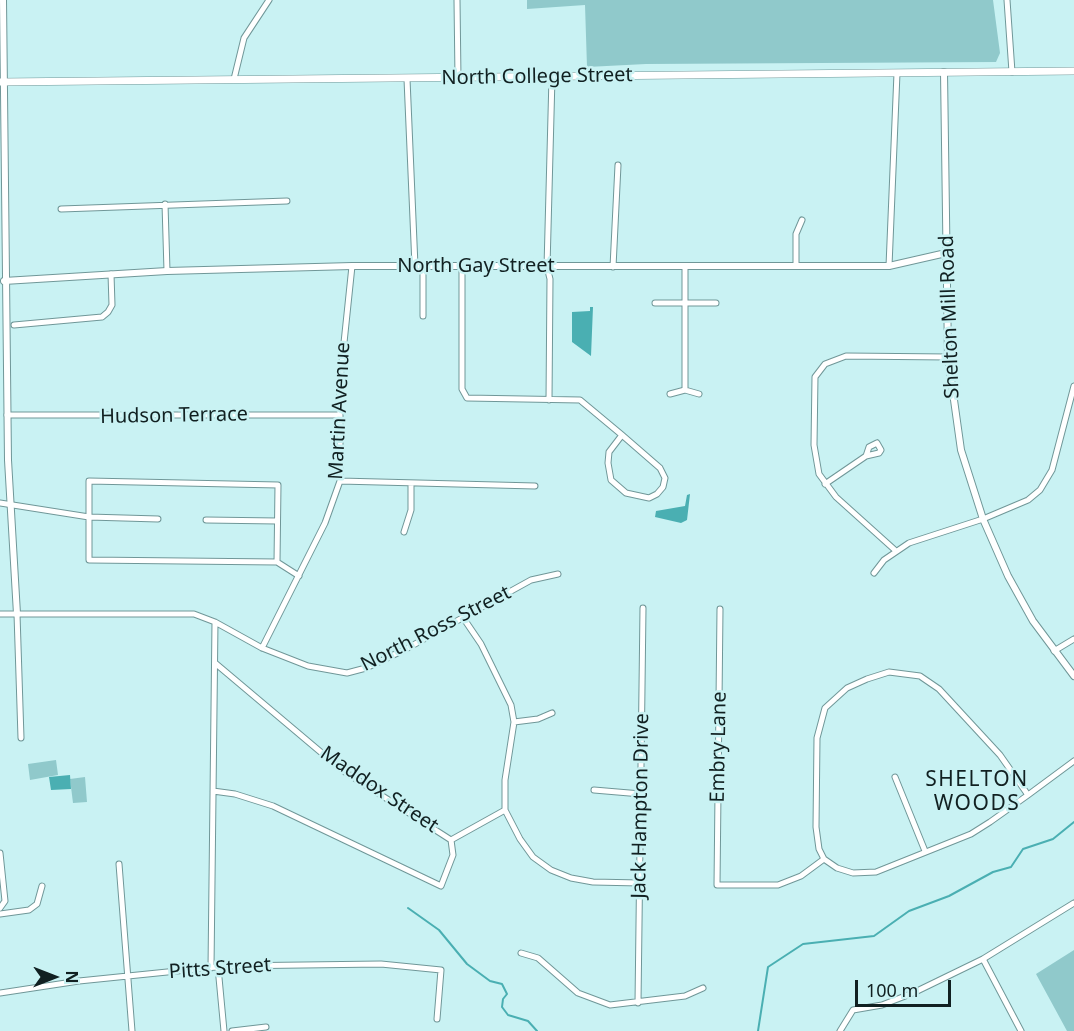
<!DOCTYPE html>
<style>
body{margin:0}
#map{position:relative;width:1074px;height:1031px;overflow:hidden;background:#c9f2f3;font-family:"Noto Sans",sans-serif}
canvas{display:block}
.north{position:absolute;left:24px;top:947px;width:60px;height:60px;-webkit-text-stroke:4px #c9f2f3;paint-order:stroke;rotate:90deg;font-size:16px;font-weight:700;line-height:24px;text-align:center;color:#112021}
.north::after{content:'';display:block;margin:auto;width:21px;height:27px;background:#112021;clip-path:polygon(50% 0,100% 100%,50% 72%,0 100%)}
.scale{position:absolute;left:855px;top:980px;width:96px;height:27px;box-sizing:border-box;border:3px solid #112021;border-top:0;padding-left:8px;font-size:18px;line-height:21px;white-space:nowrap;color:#112021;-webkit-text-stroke:4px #c9f2f3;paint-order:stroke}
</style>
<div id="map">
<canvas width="1074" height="1031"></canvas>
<div class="north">N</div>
<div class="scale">100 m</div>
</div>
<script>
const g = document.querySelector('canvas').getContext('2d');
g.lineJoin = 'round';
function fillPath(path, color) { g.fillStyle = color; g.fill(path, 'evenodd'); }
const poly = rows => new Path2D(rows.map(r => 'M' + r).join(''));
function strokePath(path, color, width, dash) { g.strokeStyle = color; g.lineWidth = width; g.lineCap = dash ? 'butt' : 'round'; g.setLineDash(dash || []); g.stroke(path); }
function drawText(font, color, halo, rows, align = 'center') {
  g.font = font + ' "Noto Sans",sans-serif'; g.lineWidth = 5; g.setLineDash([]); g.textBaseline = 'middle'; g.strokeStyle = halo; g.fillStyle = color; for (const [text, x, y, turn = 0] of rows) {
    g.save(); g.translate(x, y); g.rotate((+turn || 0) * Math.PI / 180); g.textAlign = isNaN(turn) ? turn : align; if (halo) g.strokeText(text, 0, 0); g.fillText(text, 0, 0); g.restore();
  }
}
const green = poly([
 [527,0,993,0,1000,53,996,62,646,64,587,67,585,5,527,9],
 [56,760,58,775,30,780,28,764],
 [85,777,87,802,73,803,70,779],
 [1074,950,1074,1031,1067,1031,1036,974]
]);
const water = poly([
 [590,307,593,307,591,356,572,342,572,312,590,311],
 [690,494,687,520,681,523,655,517,656,511,685,506,687,495],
 [70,775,71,789,51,790,49,777]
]);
const stream = poly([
 [408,908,439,930,467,964,490,981,502,984,507,994,503,999,502,1007,508,1015,528,1021,537,1031],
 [758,1031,768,967,803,944,874,936,909,911,949,896,993,872,1011,867,1023,849,1053,839,1074,822]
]);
const minor = poly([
 [457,0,458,78],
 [1007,0,1012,72],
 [234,79,244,38,269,0],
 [407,79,415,266],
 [165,204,167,271],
 [61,209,287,201],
 [796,265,796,234,802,220],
 [685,266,685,390],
 [889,266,897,73],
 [462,267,462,389,467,398,580,400,622,435,660,468,665,478,663,487,657,494,649,498,626,493,611,480,608,463,609,452,622,435],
 [613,267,618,165],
 [655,303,716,303],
 [423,316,423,267],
 [14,325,102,317,108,312,112,305,111,274],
 [670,394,685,390,699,394],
 [549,400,550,279,547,267,552,77],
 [7,415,340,415],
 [877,443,881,450,879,453,866,456,869,447,877,443],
 [89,481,278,485,277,562,89,560,89,481],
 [340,481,535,486],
 [825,484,866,456],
 [0,503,89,517,158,519],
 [206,520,277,521],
 [404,532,411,510,411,484],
 [896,551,836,497,819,474,814,445,815,377,825,364,846,356,948,357],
 [277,562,299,576],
 [874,573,884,560,909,543,983,519,1028,500,1040,490,1052,470,1074,386],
 [720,609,717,885,778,885,801,876,824,859],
 [0,614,194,614,215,622,262,648,308,666,347,673,366,668,406,649,531,580,558,574],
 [17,614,21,738],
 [464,619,481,644,511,705,514,722,505,780,505,810,520,839,533,857,551,870,571,878,593,882,640,883],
 [262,648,325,523,340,481,340,381,352,266],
 [1054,651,1074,639],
 [514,722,538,719,552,713],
 [895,777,925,851],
 [594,790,641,794],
 [213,791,235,794,273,806,441,886,453,855,451,840,342,770,215,663],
 [1028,795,1000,755,939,689,920,676,889,672,867,679,847,688,825,708,817,738,816,827,819,849,824,859,837,868,853,873,876,872,971,834,990,822,1028,795,1074,761],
 [451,840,505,810],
 [0,853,5,901,0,908],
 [119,864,132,1031],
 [0,914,29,910,37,904,42,886],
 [521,953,538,958,578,993,610,1005,685,996,703,988],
 [983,959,1021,1031],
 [218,967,224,1031],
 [211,968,215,622],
 [0,993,79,981,226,966,381,964,441,970,437,1019],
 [638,1003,643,608],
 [232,1031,266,1027],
 [840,1031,853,1010,882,1005,913,993,983,959,1074,903]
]);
const tertiary = poly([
 [3,0,8,460,17,614],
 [944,72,948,357,961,450,983,519,1008,576,1033,621,1074,676],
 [4,281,167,271,352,266,889,266,946,253]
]);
const secondary = poly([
 [0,82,1074,71]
]);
const streetNames = [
 ["North College Street",537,77,-1],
 ["North Gay Street",476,266],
 ["Shelton Mill Road",950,317,-92],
 ["Martin Avenue",340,411,-87],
 ["Hudson Terrace",174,416,-1],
 ["North Ross Street",436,629,-27],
 ["Embry Lane",719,747,-89],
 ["Maddox Street",379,790,34],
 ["Jack Hampton Drive",641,806,-89],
 ["Pitts Street",220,969,-4]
];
const neighbourhoodNames = [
 ["SHELTON",977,780],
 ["WOODS",977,804]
];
fillPath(green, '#90c9cb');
fillPath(water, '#4aafb2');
strokePath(stream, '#4aafb2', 2);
strokePath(minor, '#709798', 7);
strokePath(tertiary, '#709798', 8);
strokePath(secondary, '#709798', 8);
strokePath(minor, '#fff', 5);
strokePath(tertiary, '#fff', 6);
strokePath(secondary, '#fff', 7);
drawText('20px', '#112021', '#c9f2f3', streetNames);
g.letterSpacing = '1.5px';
drawText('21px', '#112021', '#c9f2f3', neighbourhoodNames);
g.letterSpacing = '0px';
</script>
